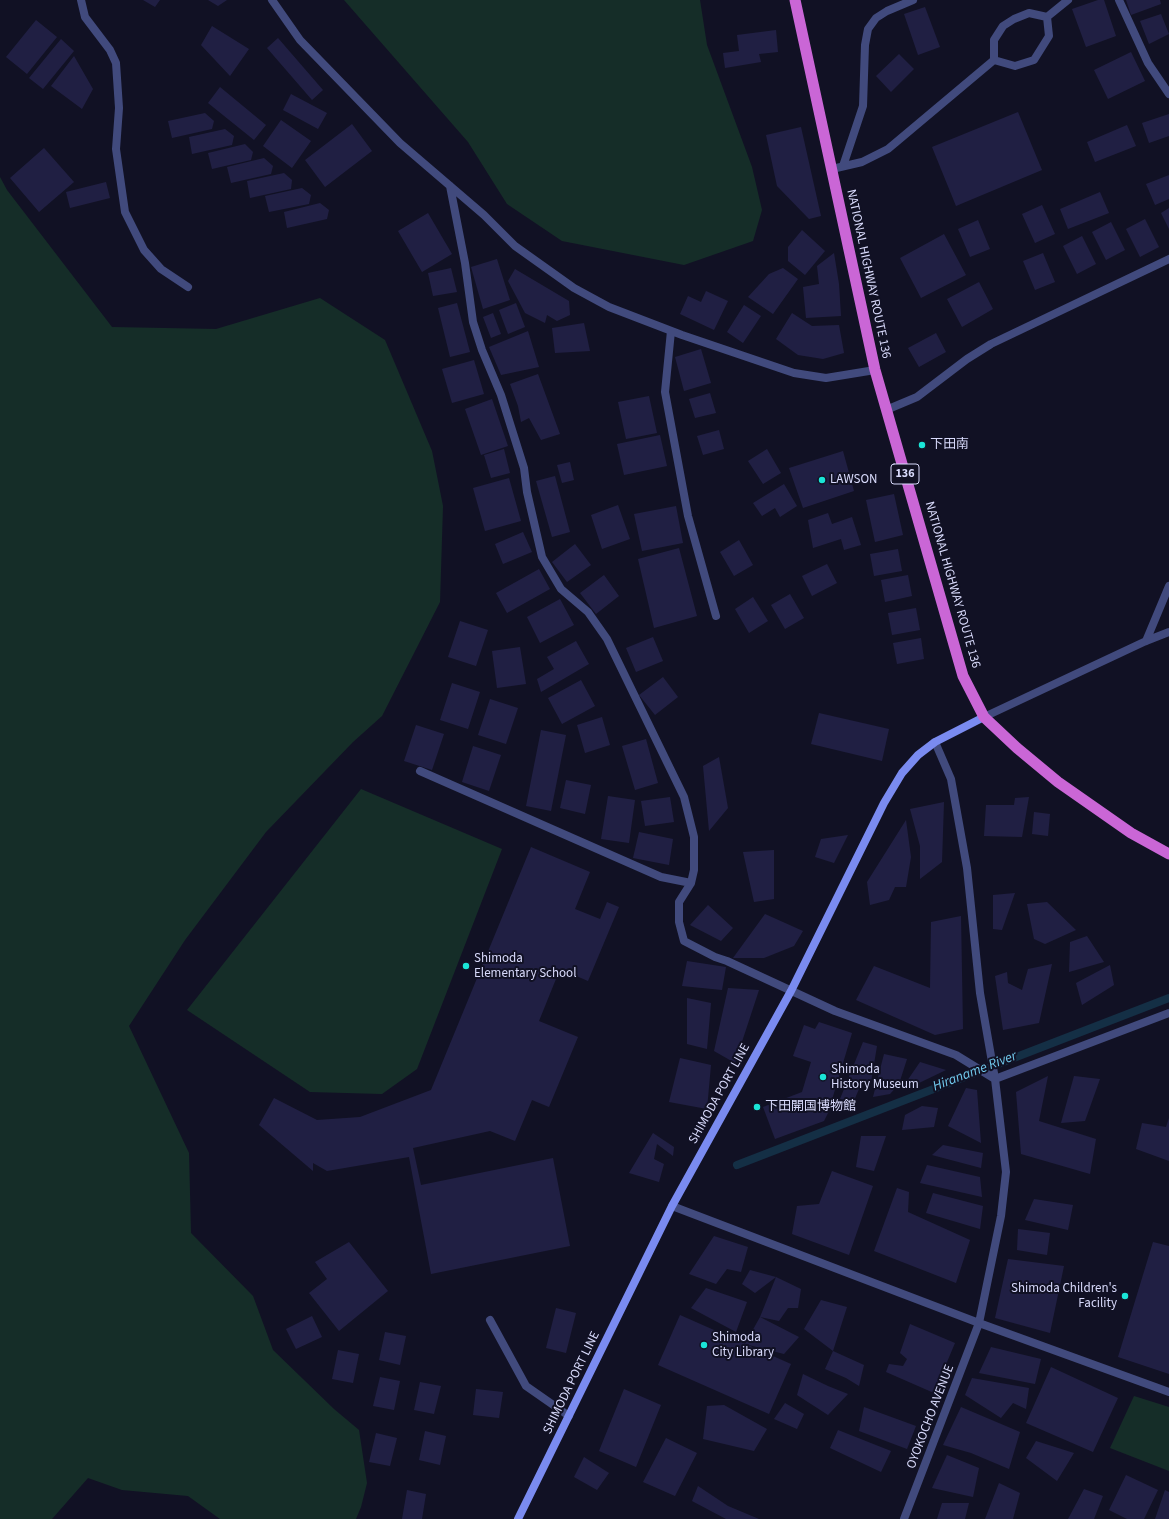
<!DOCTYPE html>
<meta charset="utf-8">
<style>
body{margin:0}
canvas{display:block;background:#111124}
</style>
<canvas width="1169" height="1519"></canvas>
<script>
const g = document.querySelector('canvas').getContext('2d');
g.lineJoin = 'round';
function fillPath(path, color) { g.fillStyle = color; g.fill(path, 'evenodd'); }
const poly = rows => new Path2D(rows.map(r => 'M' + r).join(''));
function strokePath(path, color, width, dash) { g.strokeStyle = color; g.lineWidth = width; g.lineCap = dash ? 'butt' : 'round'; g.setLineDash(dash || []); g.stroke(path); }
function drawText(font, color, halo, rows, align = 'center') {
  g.font = font + ' "Source Sans 3","Noto Sans JP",sans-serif'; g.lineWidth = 4; g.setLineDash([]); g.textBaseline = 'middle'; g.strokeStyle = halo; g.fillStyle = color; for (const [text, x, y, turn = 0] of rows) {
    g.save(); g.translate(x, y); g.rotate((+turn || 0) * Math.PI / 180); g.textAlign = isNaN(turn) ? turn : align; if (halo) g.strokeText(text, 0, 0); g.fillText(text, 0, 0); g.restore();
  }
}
const green = poly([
 [344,0,700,0,707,45,752,167,762,210,753,241,684,265,562,241,507,204,468,142],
 [0,177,7,190,112,327,216,329,320,298,385,340,432,451,443,506,440,602,382,716,353,742,266,832,185,940,129,1026,189,1153,191,1233,253,1296,273,1350,334,1409,359,1430,367,1483,361,1507,356,1519,220,1519,188,1496,122,1490,88,1478,52,1519,0,1519],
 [361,789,502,849,417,1069,382,1094,310,1092,187,1010],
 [1134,1396,1169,1407,1169,1471,1110,1448]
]);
const stream = poly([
 [737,1165,1169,998]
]);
const building = poly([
 [143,0,160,0,155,7],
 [208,0,227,0,218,6],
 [1098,0,1104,0,1116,36,1086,47,1072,9],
 [1126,0,1160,0,1161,4,1131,15],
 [925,7,940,47,918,55,904,14],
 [1161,14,1169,34,1149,44,1140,21],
 [36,20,57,37,27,74,6,57],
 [212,26,249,49,230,76,201,45],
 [776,30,778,52,759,54,761,62,725,68,723,53,739,51,737,35],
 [278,38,323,90,312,100,267,48],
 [61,39,74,51,43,89,29,78],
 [1131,52,1145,81,1108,99,1094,70],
 [899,54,914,69,891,92,876,76],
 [74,56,93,89,82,109,51,86],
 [220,87,266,125,254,140,208,103],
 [291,94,327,113,318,129,283,110],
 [1018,112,1042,170,956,206,932,147],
 [205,113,214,121,212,129,172,138,168,121],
 [1169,114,1169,136,1149,143,1142,123],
 [281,120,311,141,292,168,263,146],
 [352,124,372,151,325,187,305,160],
 [1127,125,1136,146,1095,162,1087,142],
 [801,127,821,216,809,219,777,186,766,135],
 [225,129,234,136,232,145,192,154,189,137],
 [245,144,253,152,251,160,212,169,208,153],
 [44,148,74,182,39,212,10,178],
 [264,158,273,166,271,174,231,183,227,167],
 [284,173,292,180,291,189,250,198,247,181],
 [1169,175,1169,199,1155,205,1146,184],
 [106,182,110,198,70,208,66,192],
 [302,188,311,195,309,204,269,212,265,196],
 [1100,192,1109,213,1068,229,1060,209],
 [320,203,329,210,327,219,287,228,284,212],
 [1042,205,1055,234,1035,243,1022,214],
 [1169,208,1169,229,1161,213],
 [428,213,452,254,422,272,398,231],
 [1145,219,1159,247,1140,257,1126,229],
 [978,220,990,249,970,257,958,229],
 [1111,222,1125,250,1106,260,1092,232],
 [802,230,825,251,805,275,788,261,788,247],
 [944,234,966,275,921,298,900,258],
 [1082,236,1096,264,1077,274,1063,246],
 [834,253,839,284,841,316,806,318,803,287,819,284,817,266],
 [1043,253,1055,282,1035,290,1023,261],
 [497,259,510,300,483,309,471,267],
 [451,268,457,292,433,296,428,273],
 [783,268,798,279,773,314,748,297,769,274],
 [515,269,569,301,570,315,557,321,547,315,545,323,525,313,508,281],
 [979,282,993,309,962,327,947,299],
 [706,291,728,301,714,330,680,314,688,296,701,302],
 [457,303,470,352,450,357,438,308],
 [516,303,525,327,508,334,499,310],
 [744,305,761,316,743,343,727,332],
 [493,313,501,334,491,338,483,317],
 [792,313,812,326,839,325,844,353,823,359,798,355,776,339],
 [584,323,590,351,555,353,552,328],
 [528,331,539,367,501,375,489,347],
 [936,333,946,352,919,367,908,348],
 [701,349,711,383,684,391,675,357],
 [474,360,484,394,452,403,442,369],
 [538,374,560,434,541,440,529,418,521,422,518,406,510,384],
 [710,393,716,413,695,418,689,399],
 [649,396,657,433,626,439,618,402],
 [492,399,508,446,481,455,465,409],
 [719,430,724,449,703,455,697,436],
 [660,435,667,466,624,475,617,444],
 [504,449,510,473,491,478,484,455],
 [767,449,781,473,763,484,748,461],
 [843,451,854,491,803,508,789,468],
 [570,462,574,480,562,483,557,465],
 [555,476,570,532,552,537,536,481],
 [509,478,521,521,485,531,473,488],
 [784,484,797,506,780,517,775,508,762,516,753,503],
 [894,494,903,535,875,542,866,500],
 [618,505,630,539,602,549,591,515],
 [676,506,683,543,642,551,634,514],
 [828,513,832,524,852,517,861,545,844,550,841,539,813,548,808,520],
 [523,532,532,552,503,564,495,544],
 [739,540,753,565,734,576,720,552],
 [575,544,591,565,567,582,552,562],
 [679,548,697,616,654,628,638,559],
 [898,549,902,571,874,576,870,554],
 [827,564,837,583,812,596,802,576],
 [539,569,550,589,507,613,496,593],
 [604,575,619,596,596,614,580,593],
 [908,575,912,596,885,602,881,580],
 [790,594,804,618,785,629,771,605],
 [753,597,768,621,749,633,735,609],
 [560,599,574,625,540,643,527,617],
 [916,608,920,630,892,635,888,613],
 [460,621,488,630,476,666,448,657],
 [653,637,663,661,636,672,626,648],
 [921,638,924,659,897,664,893,643],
 [576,641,589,664,541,692,537,679,554,669,547,657],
 [520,647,526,684,497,688,492,651],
 [663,677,678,697,655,715,639,695],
 [581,680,595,706,562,724,548,698],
 [452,683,480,692,468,729,440,720],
 [490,699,518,708,506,744,478,735],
 [819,713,889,729,882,761,811,744],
 [602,717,610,745,585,753,577,725],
 [416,725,444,734,432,770,404,761],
 [541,730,566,735,551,811,526,806],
 [646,739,658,783,635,790,622,746],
 [473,746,501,755,489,791,462,782],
 [719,757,728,808,709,831,703,766],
 [566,780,591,785,585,814,560,808],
 [608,796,635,800,629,843,601,839],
 [670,797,674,822,645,826,641,801],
 [1029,797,1022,837,984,836,986,805,1014,805,1015,798],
 [944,802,942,862,920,879,920,846,910,809],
 [1034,812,1050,814,1048,836,1032,834],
 [906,820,911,857,906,887,895,887,889,900,870,905,867,882],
 [639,832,673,839,669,865,633,858],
 [848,835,834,863,815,857,821,839],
 [531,847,590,872,575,909,600,919,607,902,619,907,588,981,560,969,539,1021,578,1037,549,1107,532,1100,515,1141,490,1131,413,1148,421,1185,553,1158,570,1246,431,1274,409,1157,327,1171,313,1163,313,1171,259,1125,274,1098,317,1120,360,1117,431,1090],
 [774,850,774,899,754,902,743,852],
 [1015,893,1002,930,993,929,993,895],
 [1047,902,1076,930,1045,944,1034,939,1027,904],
 [708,905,733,928,721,941,690,925],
 [765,914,803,931,794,946,764,958,733,958],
 [961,916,963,1029,935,1035,856,1000,874,966,930,988,931,922],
 [1087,936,1104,962,1069,972,1070,942],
 [687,961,726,967,722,990,682,986],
 [1052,964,1039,1023,1003,1030,995,976,1007,972,1008,983,1022,990,1028,969],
 [1110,965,1114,985,1082,1005,1076,983],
 [728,988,759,990,735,1063,714,1051],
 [687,998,711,1003,707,1049,687,1044],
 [819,1022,852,1033,828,1113,824,1121,775,1139,763,1107,802,1092,811,1062,793,1056,804,1025,815,1029],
 [863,1042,877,1046,871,1082,862,1082,853,1103,840,1099],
 [884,1054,907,1059,899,1084,890,1094,873,1097],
 [680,1058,711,1065,707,1109,669,1102],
 [920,1062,946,1070,919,1083,907,1081],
 [1048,1076,1039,1121,1096,1139,1090,1174,1021,1154,1016,1092],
 [1074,1076,1100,1079,1085,1121,1061,1123],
 [966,1088,977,1090,981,1143,948,1126],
 [922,1106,938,1108,934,1127,902,1130,905,1115],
 [1169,1118,1169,1161,1136,1149,1142,1123,1166,1127],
 [653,1133,674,1147,673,1156,657,1144,654,1159,664,1164,659,1182,629,1173],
 [861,1136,886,1136,874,1171,856,1167],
 [943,1145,983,1153,981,1168,932,1155],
 [927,1165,980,1177,982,1197,920,1183],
 [832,1171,873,1186,849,1255,792,1234,797,1206,819,1204],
 [897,1188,909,1192,908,1212,970,1240,956,1283,874,1251],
 [933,1193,983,1206,980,1229,926,1213],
 [1034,1199,1073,1205,1068,1230,1025,1220],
 [1018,1229,1050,1233,1047,1255,1017,1250],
 [714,1236,748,1247,741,1272,727,1269,716,1284,689,1274],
 [349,1242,388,1291,339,1331,309,1293,327,1279,315,1262],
 [1153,1242,1169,1246,1169,1374,1118,1357],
 [1008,1259,1064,1266,1050,1333,995,1318],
 [750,1270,776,1277,755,1293,742,1284],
 [776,1277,801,1289,798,1308,788,1308,779,1321,760,1317,799,1337,784,1354,745,1344,760,1317],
 [706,1288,747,1302,736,1332,691,1308],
 [821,1300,847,1307,833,1351,804,1329],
 [556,1308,576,1313,566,1353,546,1348],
 [680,1315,791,1364,769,1414,658,1365],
 [312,1316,322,1337,296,1349,286,1329],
 [910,1324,955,1343,934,1393,886,1372,889,1364,903,1366,907,1359,900,1353],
 [385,1332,406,1336,400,1365,379,1360],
 [991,1347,1041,1359,1035,1384,979,1373],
 [338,1350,359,1354,353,1383,332,1379],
 [833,1351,864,1365,859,1386,846,1378,825,1369],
 [1051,1367,1118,1398,1093,1452,1026,1423],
 [803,1374,828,1386,848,1394,828,1415,797,1395],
 [380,1377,400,1381,394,1410,373,1406],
 [972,1378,1029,1388,1026,1409,1013,1403,1001,1418,965,1395],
 [420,1382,441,1386,434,1414,414,1410],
 [476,1389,503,1392,499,1418,473,1415],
 [624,1389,661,1405,636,1467,599,1451],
 [785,1403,804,1414,797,1429,774,1419],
 [724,1405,767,1429,754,1451,703,1439,707,1406],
 [864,1407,916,1426,907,1449,859,1431],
 [961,1407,1020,1432,1009,1469,971,1453,943,1445],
 [838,1430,891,1451,881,1472,830,1448],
 [425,1431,446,1436,440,1465,419,1460],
 [376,1433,397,1438,390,1466,369,1462],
 [666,1438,697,1453,675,1496,643,1482],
 [1036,1441,1074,1453,1057,1481,1026,1458],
 [947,1455,979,1468,973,1497,932,1488],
 [584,1457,609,1473,597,1490,574,1477],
 [1126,1475,1158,1490,1144,1519,1127,1519,1109,1510],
 [999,1483,1020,1493,1013,1519,985,1519],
 [698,1486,728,1506,759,1519,726,1519,692,1501],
 [1084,1489,1103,1496,1094,1519,1068,1519],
 [407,1490,426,1494,422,1519,402,1519],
 [1165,1490,1169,1492,1169,1519,1155,1519],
 [942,1503,969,1503,965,1519,937,1519]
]);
const service = poly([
 [1146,641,1169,586],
 [984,717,1146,641,1169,632]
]);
const minor = poly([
 [81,0,85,17,110,50,116,63,119,108,116,149,125,212,144,250,161,269,188,287],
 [272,0,300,40,400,143,484,215,515,246,574,288,609,307,682,335,794,373,826,378,875,370],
 [1119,0,1148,63,1169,94],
 [994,60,1015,66,1034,60,1049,36,1047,17],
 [843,166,863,106,865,45,868,29,876,18,887,11,913,0],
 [832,169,862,162,888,149,994,60,994,40,1003,26,1014,19,1029,13,1047,17,1068,0],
 [450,186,465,263,473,322,482,350,501,395,524,468,527,492,542,557,561,589,588,612,607,639,684,797,694,837,694,870,691,883,679,902,679,922,684,941,715,957,727,961,835,1011,956,1055,995,1079],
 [671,331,665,392,688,516,716,616],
 [886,410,917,397,967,359,991,344,1169,259],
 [420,771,661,877,691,883],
 [995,1079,1169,1013],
 [672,1206,979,1323,1169,1392],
 [490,1320,526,1386,569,1416],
 [904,1519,979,1323,1001,1216,1006,1172,995,1079,980,993,967,868,951,779,935,742]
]);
const secondary = poly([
 [518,1519,672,1206,791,991,884,803,902,773,918,755,935,742,984,717]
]);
const trunk = poly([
 [795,0,875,370,963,676,984,717,1017,748,1058,782,1131,833,1169,854]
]);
const markers = [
 [922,445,4,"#1ae5d7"],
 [822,480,4,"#1ae5d7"],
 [466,966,4,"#1ae5d7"],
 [823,1077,4,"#1ae5d7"],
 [757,1107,4,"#1ae5d7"],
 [1125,1296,4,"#1ae5d7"],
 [704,1345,4,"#1ae5d7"]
];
const shields = [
 [905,474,28]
];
const shieldNames = [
 ["136",905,474]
];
const streetNames = [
 ["NATIONAL HIGHWAY ROUTE 136",868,274,78],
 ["NATIONAL HIGHWAY ROUTE 136",952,585,74],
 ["SHIMODA PORT LINE",720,1094,-61],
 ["SHIMODA PORT LINE",572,1383,-64],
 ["OYOKOCHO AVENUE",931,1417,-69]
];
const poiNames = [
 ["下田南",930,445],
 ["LAWSON",830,480],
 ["Shimoda",474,959],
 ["Elementary School",474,974],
 ["Shimoda",831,1070],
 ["History Museum",831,1085],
 ["下田開国博物館",765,1107],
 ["Shimoda Children's",1117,1289,"right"],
 ["Facility",1117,1304,"right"],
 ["Shimoda",712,1338],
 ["City Library",712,1353]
];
const waterNames = [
 ["Hiraname River",975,1072,-21]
];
fillPath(green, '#152d28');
strokePath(stream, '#142f45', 8);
fillPath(building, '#201f43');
strokePath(service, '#414a7d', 8);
strokePath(minor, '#414a7d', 8);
strokePath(secondary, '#7a8bf0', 8);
strokePath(trunk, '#ca66d6', 11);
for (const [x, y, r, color] of markers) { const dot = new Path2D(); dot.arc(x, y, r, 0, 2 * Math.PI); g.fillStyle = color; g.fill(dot); strokePath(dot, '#111124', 1.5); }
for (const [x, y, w] of shields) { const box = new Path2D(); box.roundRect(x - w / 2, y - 10, w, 20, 3); g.fillStyle = '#111124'; g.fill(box); strokePath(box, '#d8dafb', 1); }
drawText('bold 12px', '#d8dafb', null, shieldNames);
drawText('13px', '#d8dafb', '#111124', streetNames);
drawText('13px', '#d8dafb', '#111124', poiNames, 'left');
drawText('italic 14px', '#72cbef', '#111124', waterNames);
</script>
